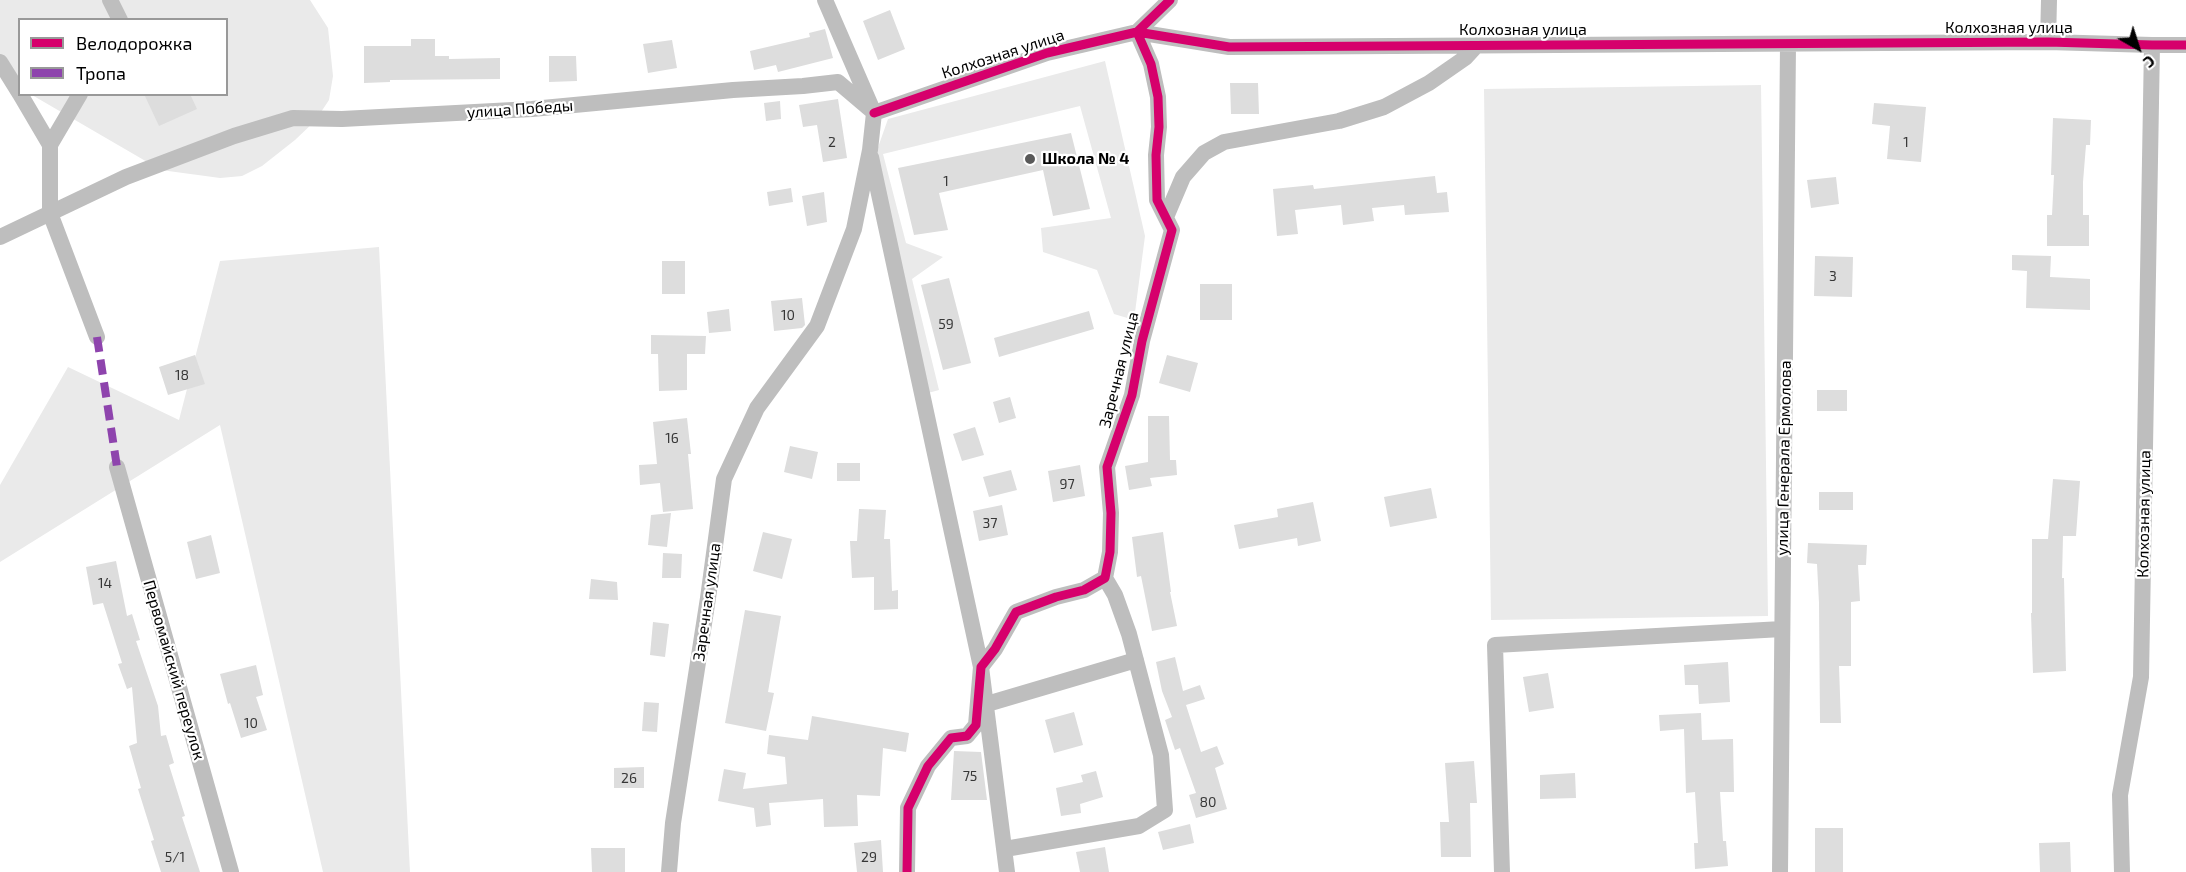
<!DOCTYPE html>
<meta charset="utf-8">
<style>
body{margin:0}
#map{position:relative;width:2186px;height:872px;overflow:hidden;background:#fff;font-family:"Exo 2",sans-serif}
canvas{display:block}
.legend{position:absolute;left:18px;top:18px;width:210px;height:78px;box-sizing:border-box;background:#fff;border:2px solid #999;margin:0;padding:8px 10px;list-style:none;font-size:18px;color:#000}
.legend li{display:flex;align-items:center;gap:12px;height:30px}
.legend b{width:30px;border:2px solid #999}
.north{position:absolute;left:2108px;top:18px;width:60px;height:60px;-webkit-text-stroke:4px #fff;paint-order:stroke;rotate:141deg;font-size:16px;font-weight:700;line-height:24px;text-align:center;color:#000}
.north::after{content:'';display:block;margin:auto;width:21px;height:27px;background:#000;clip-path:polygon(50% 0,100% 100%,50% 72%,0 100%)}
</style>
<div id="map">
<canvas width="2186" height="872"></canvas>
<ul class="legend">
<li><b style="height:8px;background:#d6006c"></b>Велодорожка</li>
<li><b style="height:8px;background:#8e44ad"></b>Тропа</li>
</ul>
<div class="north">С</div>
</div>
<script>
const g = document.querySelector('canvas').getContext('2d');
g.lineJoin = 'round';
function fillPath(path, color) { g.fillStyle = color; g.fill(path, 'evenodd'); }
const poly = rows => new Path2D(rows.map(r => 'M' + r).join(''));
function strokePath(path, color, width, dash) { g.strokeStyle = color; g.lineWidth = width; g.lineCap = dash ? 'butt' : 'round'; g.setLineDash(dash || []); g.stroke(path); }
function drawText(font, color, halo, rows, align = 'center') {
  g.font = font + ' "Exo 2",sans-serif'; g.lineWidth = 4.5; g.setLineDash([]); g.textBaseline = 'middle'; g.strokeStyle = halo; g.fillStyle = color; for (const [text, x, y, turn = 0] of rows) {
    g.save(); g.translate(x, y); g.rotate((+turn || 0) * Math.PI / 180); g.textAlign = isNaN(turn) ? turn : align; if (halo) g.strokeText(text, 0, 0); g.fillText(text, 0, 0); g.restore();
  }
}
const green = poly([
 [0,0,310,0,328,28,333,76,329,100,315,121,295,140,262,166,242,176,220,178,161,170,32,95,226,94,226,20,20,20,19,87,0,76],
 [1105,61,1145,236,1134,320,1114,314,1097,270,1043,252,1041,228,1111,218,1080,106,883,154,906,243,943,257,912,279,939,390,928,393,876,153,888,119],
 [1761,85,1768,616,1491,620,1484,89],
 [379,247,410,872,323,872,220,425,0,562,0,485,68,367,179,420,220,261]
]);
const building = poly([
 [890,10,905,49,878,60,863,21],
 [825,29,833,58,778,72,776,65,754,70,750,51,810,37,809,33],
 [411,39,435,39,435,56,449,56,449,59,500,58,500,79,390,80,390,82,364,83,364,46,411,46],
 [672,40,677,68,648,73,643,44],
 [549,56,576,56,577,81,549,82],
 [1230,83,1258,83,1259,114,1231,114],
 [144,94,190,94,197,109,159,126],
 [838,99,847,158,823,162,817,125,803,127,799,105],
 [780,101,781,119,766,121,764,103],
 [1874,103,1926,107,1921,162,1887,159,1890,126,1872,124],
 [2053,118,2091,120,2090,145,2086,145,2083,182,2083,215,2089,215,2089,246,2047,246,2047,215,2052,215,2054,175,2051,175],
 [1071,133,1090,209,1053,216,1043,170,939,193,948,230,914,235,898,168],
 [1435,176,1437,193,1447,192,1449,212,1405,215,1404,205,1372,208,1374,221,1343,225,1341,205,1295,210,1298,234,1277,236,1273,189,1313,185,1314,189],
 [1836,177,1839,204,1811,208,1807,180],
 [791,188,793,202,769,206,767,192],
 [824,192,827,222,807,226,802,196],
 [2012,255,2051,256,2050,277,2090,279,2090,310,2026,308,2027,271,2012,270],
 [1815,256,1853,257,1852,297,1814,296],
 [662,261,685,261,685,294,662,294],
 [949,278,971,363,943,370,921,285],
 [1200,284,1232,284,1232,320,1200,320],
 [802,298,805,325,802,328,774,331,771,301],
 [729,309,731,331,709,333,707,312],
 [1089,311,1094,329,999,357,994,338],
 [651,335,706,336,705,354,687,354,687,390,659,391,658,354,651,354],
 [195,355,205,384,168,395,159,367],
 [1167,355,1198,363,1190,392,1159,383],
 [1817,390,1847,390,1847,411,1817,411],
 [1010,397,1016,418,999,423,993,402],
 [1148,416,1169,416,1170,460,1176,460,1177,475,1150,478,1152,486,1129,490,1125,466,1148,462],
 [687,418,691,454,688,454,693,509,663,512,660,483,640,485,639,465,657,464,653,422],
 [975,427,984,455,962,461,953,434],
 [790,446,818,452,812,479,784,472],
 [837,463,860,463,860,481,837,481],
 [1080,465,1085,496,1053,502,1048,471],
 [1011,470,1017,490,989,497,983,477],
 [2053,479,2080,481,2076,536,2063,536,2062,578,2064,578,2066,671,2033,673,2031,613,2032,613,2032,539,2048,539],
 [1431,488,1437,518,1390,527,1384,497],
 [1819,492,1853,492,1853,510,1819,510],
 [1313,502,1321,541,1298,546,1297,538,1239,549,1234,525,1278,517,1277,509],
 [1002,505,1008,535,979,541,973,511],
 [859,509,886,510,884,539,890,539,892,591,898,590,898,609,874,610,874,577,852,578,850,541,857,541],
 [671,513,667,547,648,545,651,515],
 [763,532,792,539,782,579,753,571],
 [1163,532,1171,592,1170,592,1177,626,1152,631,1141,576,1137,577,1132,537],
 [211,535,220,573,196,579,187,542],
 [1808,543,1867,545,1866,565,1858,565,1860,601,1851,602,1851,666,1839,666,1841,723,1820,723,1819,603,1817,564,1807,563],
 [663,553,682,554,681,578,662,578],
 [116,561,127,616,132,614,140,640,136,641,158,706,161,736,166,735,174,763,169,765,185,816,182,817,200,872,161,872,151,841,154,840,138,789,141,788,129,746,137,743,132,687,127,689,118,664,122,663,103,603,93,605,86,567],
 [591,579,617,582,618,600,589,599],
 [745,610,781,616,768,692,774,693,766,731,725,723],
 [653,622,669,624,665,657,650,655],
 [1175,657,1183,691,1200,685,1205,699,1186,705,1201,752,1217,746,1224,764,1215,768,1227,809,1196,818,1189,795,1196,793,1180,748,1175,750,1165,720,1172,717,1162,691,1156,662],
 [1728,662,1730,702,1699,704,1698,685,1685,685,1684,665],
 [256,665,263,695,256,697,267,730,241,738,230,703,228,704,220,674],
 [1548,673,1554,708,1529,712,1523,677],
 [644,702,659,703,657,732,642,731],
 [1074,712,1083,745,1054,753,1045,720],
 [1701,713,1702,740,1733,739,1734,792,1720,792,1723,841,1726,841,1728,866,1695,869,1694,843,1698,843,1695,792,1686,793,1684,729,1660,731,1659,715],
 [812,716,909,733,906,752,883,748,880,796,857,795,858,826,824,827,823,799,769,803,771,825,756,827,754,808,718,801,724,769,746,773,743,789,787,784,785,757,767,754,769,735,808,740],
 [954,751,981,752,987,800,951,800],
 [1474,761,1477,803,1470,803,1471,857,1441,857,1440,822,1449,822,1445,763],
 [644,767,644,788,614,788,614,768],
 [1096,771,1103,797,1080,804,1081,813,1061,816,1056,788,1083,782,1081,775],
 [1575,773,1576,798,1540,799,1540,775],
 [1190,824,1194,843,1163,850,1158,832],
 [1815,828,1843,828,1843,872,1815,872],
 [881,840,883,872,857,872,854,843],
 [2070,842,2071,872,2040,872,2039,843],
 [1105,847,1109,872,1080,872,1076,852],
 [591,848,625,848,625,872,592,872]
]);
const street = poly([
 [110,0,120,20],
 [2048,42,2049,0],
 [0,62,20,94],
 [20,94,50,145,50,213,97,337],
 [874,113,1047,53,1137,32,1229,47,2048,42,2152,45,2186,45],
 [50,145,80,94],
 [871,157,981,667,1007,872],
 [1166,217,1183,177,1204,153,1224,142,1339,121,1384,107,1429,83,1465,58,1476,46],
 [0,237,126,177,234,136,293,118,342,119,532,109,733,90,803,86,838,82,871,110],
 [117,467,231,872],
 [987,704,1136,660],
 [1005,849,1139,826,1165,810,1161,755,1129,634,1115,595,1105,578],
 [669,872,673,823,708,598,724,479,757,408,817,326,854,229,870,150,874,113,825,0],
 [907,872,908,808,928,766,951,738,967,736,976,725,981,667,995,649,1016,612,1056,597,1084,590,1105,578,1110,552,1111,513,1107,467,1132,395,1142,341,1172,230,1157,200,1156,155,1159,127,1158,97,1151,64,1137,32,1170,0],
 [1502,872,1495,645,1782,629],
 [1780,872,1788,45],
 [2122,872,2120,795,2141,677,2152,45]
]);
const quiet = poly([
 [97,337,117,467]
]);
const cycleway = poly([
 [874,113,1047,53,1137,32,1229,47,2048,42,2152,45,2186,45],
 [907,872,908,808,928,766,951,738,967,736,976,725,981,667,995,649,1016,612,1056,597,1084,590,1105,578,1110,552,1111,513,1107,467,1132,395,1142,341,1172,230,1157,200,1156,155,1159,127,1158,97,1151,64,1137,32,1170,0]
]);
const markers = [
 [1030,159,6,"#595959"]
];
const numberNames = [
 ["2",832,142],
 ["1",1906,142],
 ["1",946,181],
 ["3",1833,276],
 ["10",788,315],
 ["59",946,324],
 ["18",182,375],
 ["16",672,438],
 ["97",1067,484],
 ["37",990,523],
 ["14",105,583],
 ["10",251,723],
 ["75",970,776],
 ["26",629,778],
 ["80",1208,802],
 ["5/1",175,857],
 ["29",869,857]
];
const streetNames = [
 ["Колхозная улица",2009,28],
 ["Колхозная улица",1523,30],
 ["Колхозная улица",1003,54,-18],
 ["улица Победы",520,109,-4],
 ["Заречная улица",1119,370,-76],
 ["улица Генерала Ермолова",1784,458,-89],
 ["Колхозная улица",2144,514,-89],
 ["Заречная улица",707,602,-82],
 ["Первомайский переулок",174,670,74]
];
const poiNames = [
 ["Школа № 4",1042,159]
];
fillPath(green, '#eaeaea');
fillPath(building, '#ddd');
strokePath(street, '#bebebe', 16);
strokePath(quiet, '#8e44ad', 8, [15, 8]);
strokePath(cycleway, '#d6006c', 9);
for (const [x, y, r, color] of markers) { const dot = new Path2D(); dot.arc(x, y, r, 0, 2 * Math.PI); g.fillStyle = color; g.fill(dot); strokePath(dot, '#fff', 2); }
drawText('14px', '#373737', null, numberNames);
drawText('16px', '#000', '#fff', streetNames);
drawText('bold 16px', '#000', '#fff', poiNames, 'left');
</script>
